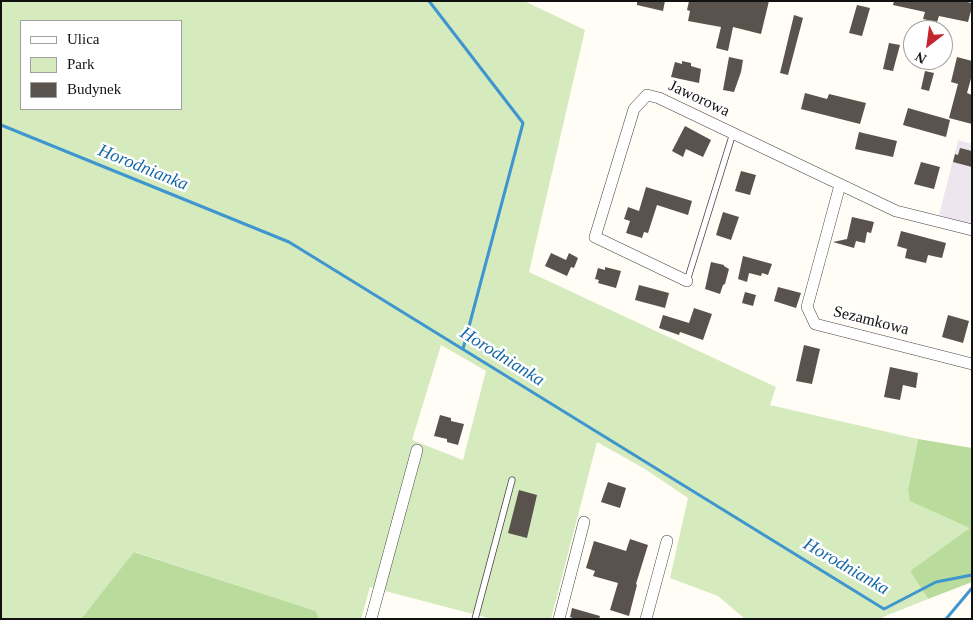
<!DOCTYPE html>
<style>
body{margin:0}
#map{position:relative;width:973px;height:620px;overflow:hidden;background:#fffdf5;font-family:"Times New Roman",serif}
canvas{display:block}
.frame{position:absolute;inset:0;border:2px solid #111;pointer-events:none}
.legend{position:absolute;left:20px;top:20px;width:162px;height:90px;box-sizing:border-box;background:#fff;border:1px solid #a0a0a0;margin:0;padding:6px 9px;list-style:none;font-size:15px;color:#111}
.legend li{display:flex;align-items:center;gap:10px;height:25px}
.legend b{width:25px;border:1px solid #a0a0a0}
.north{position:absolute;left:903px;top:20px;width:50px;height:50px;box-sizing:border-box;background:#fff;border:1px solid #a0a0a0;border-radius:50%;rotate:210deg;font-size:14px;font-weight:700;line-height:20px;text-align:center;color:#111}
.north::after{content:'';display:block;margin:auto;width:18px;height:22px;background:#c4262e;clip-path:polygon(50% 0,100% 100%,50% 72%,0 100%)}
</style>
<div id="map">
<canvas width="973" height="620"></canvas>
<div class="frame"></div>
<ul class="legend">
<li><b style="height:6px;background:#fff"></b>Ulica</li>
<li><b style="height:14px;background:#d5ebbd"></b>Park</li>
<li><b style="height:14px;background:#5a524d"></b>Budynek</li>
</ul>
<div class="north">N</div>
</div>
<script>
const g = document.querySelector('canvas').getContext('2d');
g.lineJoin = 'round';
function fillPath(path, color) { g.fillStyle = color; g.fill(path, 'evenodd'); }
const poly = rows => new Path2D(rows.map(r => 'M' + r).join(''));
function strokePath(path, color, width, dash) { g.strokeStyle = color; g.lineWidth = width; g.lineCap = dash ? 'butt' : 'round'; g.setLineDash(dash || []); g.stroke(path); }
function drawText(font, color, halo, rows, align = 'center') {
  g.font = font + ' "Times New Roman",serif'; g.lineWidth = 5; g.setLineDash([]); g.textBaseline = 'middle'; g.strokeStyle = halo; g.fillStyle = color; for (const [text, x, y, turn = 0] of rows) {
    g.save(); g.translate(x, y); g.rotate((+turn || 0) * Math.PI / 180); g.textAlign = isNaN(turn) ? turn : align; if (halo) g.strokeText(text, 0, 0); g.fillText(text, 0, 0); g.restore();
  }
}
const industrial = poly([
 [958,140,972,144,972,225,939,215]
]);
const green = poly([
 [1,1,524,1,585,30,529,272,776,387,770,405,918,439,908,489,971,528,910,571,928,599,883,617,882,619,745,619,718,596,670,578,688,498,645,469,597,442,551,619,492,619,370,587,361,619,319,619,316,611,135,552,81,619,1,619],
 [21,21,181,21,181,109,21,109],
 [441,345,486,371,463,460,412,440]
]);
const forest = poly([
 [918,439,972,448,972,582,928,599,910,571,970,528,910,501,908,489],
 [134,552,316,611,319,619,81,619]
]);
const stream = poly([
 [429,1,523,123,463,349],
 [1,125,289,242,884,609,936,582,972,575],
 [946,619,972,588]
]);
const building = poly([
 [637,1,665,1,663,11,637,5],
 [689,1,769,1,761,34,733,27,728,51,716,48,721,27,688,21,690,11,687,10],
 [894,1,963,1,972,3,972,7,968,22,939,16,937,22,923,19,925,12,893,5],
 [857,5,870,8,862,36,849,33],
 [794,15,803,18,788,75,780,73],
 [889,43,900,45,893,71,883,69],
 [729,57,743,60,741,72,734,92,723,90],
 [957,57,972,61,972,75,967,93,972,95,972,124,949,118,958,84,951,82],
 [682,61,691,63,691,66,701,69,699,83,671,77,675,62,682,64],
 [925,71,934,73,929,91,921,89],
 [805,93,827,99,829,94,866,103,860,124,801,109],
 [908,108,950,120,946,137,903,125],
 [685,126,711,140,703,157,686,149,683,157,672,151],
 [859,132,897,141,893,157,855,149],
 [960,148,972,151,972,167,953,162,955,154,958,155],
 [921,162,940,167,934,189,914,184],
 [741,171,756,175,750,195,735,191],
 [646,187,692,201,688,215,657,205,648,233,644,232,642,238,626,233,630,221,624,219,628,207,639,211],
 [723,212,739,217,731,240,716,235],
 [852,217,874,222,871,233,867,232,865,243,856,241,854,248,833,242,847,239],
 [901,231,946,243,942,258,928,255,926,263,905,258,907,249,897,246],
 [551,253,566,260,569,253,578,258,574,268,571,267,567,276,545,266],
 [743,256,772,264,768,275,762,273,761,276,749,273,747,282,738,279],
 [711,262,724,265,724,266,729,269,725,284,723,285,720,294,705,289],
 [605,267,621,271,616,288,598,283,599,280,595,279,598,268,605,270],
 [639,285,669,293,665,308,635,300],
 [778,287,801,293,796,308,774,301],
 [745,292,756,295,753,306,742,303],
 [694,308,712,314,703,340,680,332,679,335,659,328,663,315,689,323],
 [948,315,969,321,963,343,942,337],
 [804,345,820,349,812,384,796,381],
 [890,367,918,373,916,388,903,385,900,400,884,397],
 [440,415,451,418,451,421,464,424,458,445,447,442,447,439,434,436],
 [608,482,626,488,620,508,601,502],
 [519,490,537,495,527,538,508,533],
 [630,539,648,545,636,584,637,585,629,616,610,610,618,583,593,576,595,571,586,568,594,541,626,551],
 [572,608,600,616,599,619,576,619,570,617]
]);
const service = poly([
 [687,281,733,133],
 [475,619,512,480]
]);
const minor = poly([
 [840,185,807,307,815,324,972,364],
 [687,281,595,237,634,109,647,95,659,98,896,211,972,230],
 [371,619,417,450],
 [559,619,584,522],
 [646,619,667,541]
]);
const streetNames = [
 ["Jaworowa",699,99,25],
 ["Sezamkowa",871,321,14]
];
const waterNames = [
 ["Horodnianka",143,168,22],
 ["Horodnianka",502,357,32],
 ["Horodnianka",846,567,30]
];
fillPath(industrial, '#eee6ef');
fillPath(green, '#d5ebbd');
fillPath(forest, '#b9dc9c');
strokePath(stream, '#3f96cf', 3);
fillPath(building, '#5a524d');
strokePath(service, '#444', 7);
strokePath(minor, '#444', 12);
strokePath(service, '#fff', 5.5);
strokePath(minor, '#fff', 11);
drawText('16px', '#111', '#fff', streetNames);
drawText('italic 18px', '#1768a6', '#fff', waterNames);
</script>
